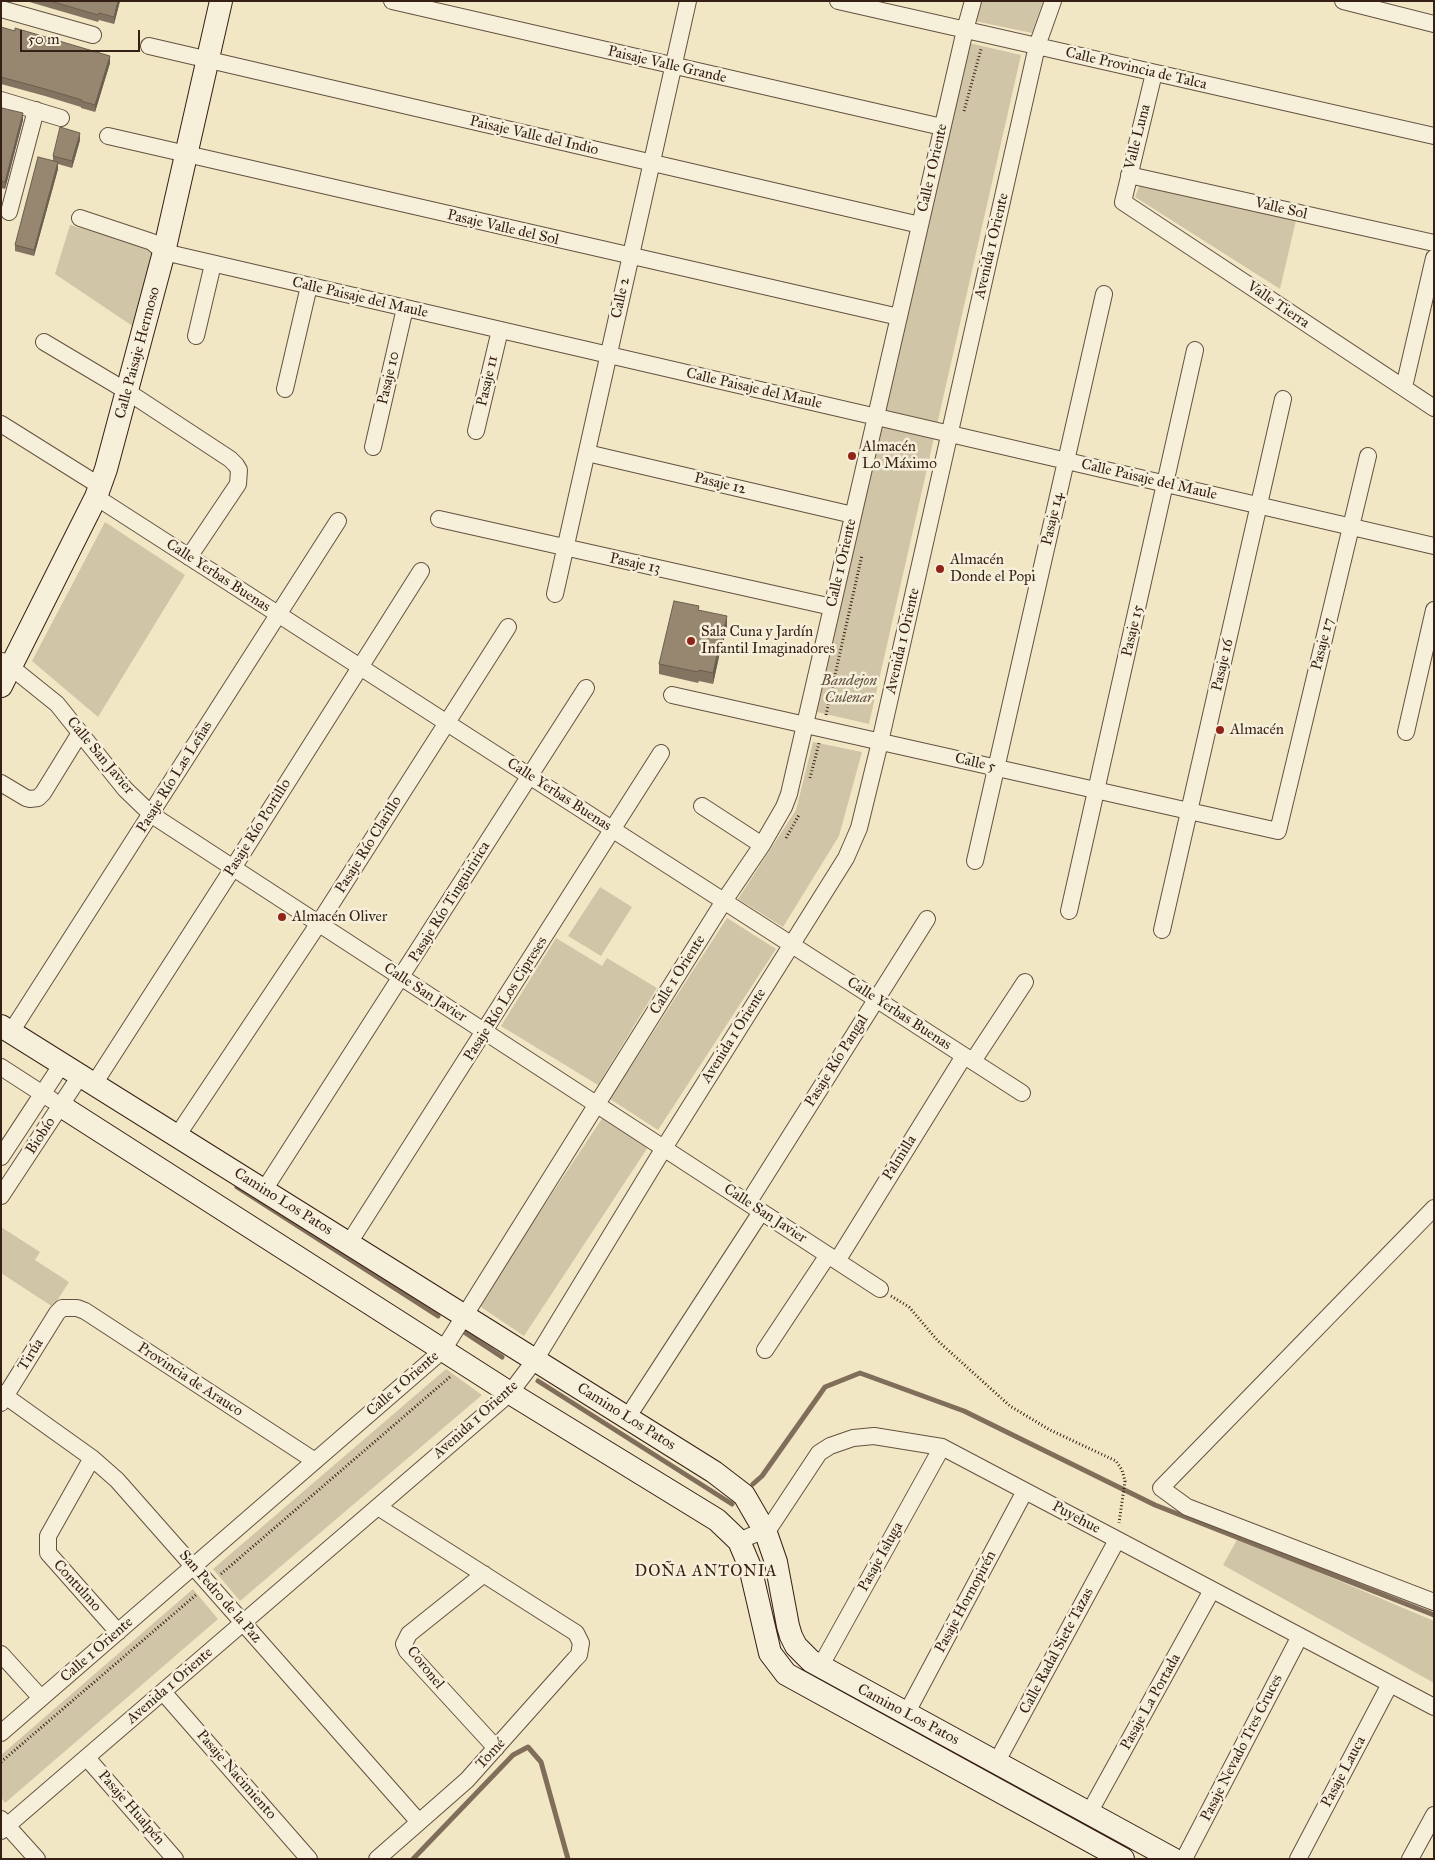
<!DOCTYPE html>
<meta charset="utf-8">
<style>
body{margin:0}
#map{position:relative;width:1435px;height:1860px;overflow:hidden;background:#f1e7c5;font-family:"IM FELL Great Primer",serif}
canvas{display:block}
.frame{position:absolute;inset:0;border:2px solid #361f14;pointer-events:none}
.scale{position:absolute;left:20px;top:30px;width:120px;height:22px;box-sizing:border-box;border:2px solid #361f14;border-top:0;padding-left:6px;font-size:15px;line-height:18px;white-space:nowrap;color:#361f14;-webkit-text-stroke:4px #f6efd9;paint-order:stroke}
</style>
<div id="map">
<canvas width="1435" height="1860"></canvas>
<div class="frame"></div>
<div class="scale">50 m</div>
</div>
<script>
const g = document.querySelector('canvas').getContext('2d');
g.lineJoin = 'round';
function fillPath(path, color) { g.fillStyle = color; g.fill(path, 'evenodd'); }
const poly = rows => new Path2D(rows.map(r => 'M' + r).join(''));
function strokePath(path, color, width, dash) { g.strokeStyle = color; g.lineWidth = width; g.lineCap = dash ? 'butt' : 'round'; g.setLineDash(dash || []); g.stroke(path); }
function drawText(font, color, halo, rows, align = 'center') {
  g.font = font + ' "IM FELL Great Primer",serif'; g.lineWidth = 5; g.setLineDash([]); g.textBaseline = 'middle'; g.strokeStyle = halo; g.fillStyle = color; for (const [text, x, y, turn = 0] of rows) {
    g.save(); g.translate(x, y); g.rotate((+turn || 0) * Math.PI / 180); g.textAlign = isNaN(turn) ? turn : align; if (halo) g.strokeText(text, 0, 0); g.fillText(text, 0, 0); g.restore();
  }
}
const green = poly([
 [981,1,1043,1,1032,33,975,21],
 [969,43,1021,55,869,724,817,712],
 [1141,182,1297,216,1280,289,1135,197],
 [70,225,155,249,134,327,55,274],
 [105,522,185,575,98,717,32,661],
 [813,742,862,752,839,836,783,927,738,899,796,810],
 [600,887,632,907,601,956,568,936],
 [727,918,776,949,658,1130,610,1099],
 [556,938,602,966,607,958,657,988,598,1085,501,1026],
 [603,1117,648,1147,524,1336,478,1305],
 [1,1227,40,1252,35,1260,69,1282,53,1307,1,1273],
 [446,1369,482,1395,240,1601,213,1569],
 [1238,1538,1434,1621,1434,1683,1223,1565],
 [193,1589,218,1619,5,1803,1,1797,1,1755]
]);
const stream = poly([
 [237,1187,438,1316],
 [461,1330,502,1357],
 [538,1381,732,1504],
 [753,1484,762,1476,825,1387,860,1373,964,1411,1155,1505,1434,1615],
 [413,1859,513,1755,528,1747,541,1762,568,1859]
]);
const path = poly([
 [964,111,981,49],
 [826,715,862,555],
 [810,778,819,743],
 [786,838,799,815],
 [891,1296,909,1307,938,1341,1010,1406,1050,1430,1116,1461,1122,1470,1125,1481,1119,1523],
 [221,1574,451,1376],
 [1,1762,197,1594]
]);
const street = poly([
 [392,1,942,127],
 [838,1,1434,136],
 [1343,1,1434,24],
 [1,9,93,35],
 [149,46,920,225],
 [1154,73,1123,202,1434,408],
 [1,100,61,118],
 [108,136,899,317],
 [1129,175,1434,243],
 [9,212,36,110],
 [80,218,152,242,164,252,1434,546],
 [196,336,213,264],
 [44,342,128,392,230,459,236,465,239,470,238,484,189,557],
 [1404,387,1434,258],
 [285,389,309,286],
 [1,424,100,486],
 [476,431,500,330],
 [373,447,405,308],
 [587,453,853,515],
 [96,497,1022,1093],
 [439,519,832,607],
 [555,594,688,1],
 [2,661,11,667,57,704,125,789,152,815,880,1289],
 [672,695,1278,831,1368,456],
 [1406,732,1434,610],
 [1,783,26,798,30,799,38,798,43,793,80,733],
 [702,806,762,845],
 [975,861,1104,294],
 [1069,911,1195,350],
 [1162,930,1283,399],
 [11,1032,338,521],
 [973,1061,1025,982],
 [1,1067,52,1100],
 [94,1084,233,868,421,571],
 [177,1136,319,923,508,627],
 [1,1157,62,1064],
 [264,1190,586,688],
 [1,1196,80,1076],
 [748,1203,927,919],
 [1434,1208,1161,1488,1187,1507,1434,1602],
 [349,1243,661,753],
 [837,1261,964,1056],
 [765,1350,828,1255],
 [1,1393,92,1458,117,1480,419,1822],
 [1,1403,57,1313,62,1308,77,1308,85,1311,315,1461],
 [627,1418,761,1212],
 [92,1458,48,1536,48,1553,118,1632],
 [739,1541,755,1534,766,1533,819,1453,830,1446,853,1438,874,1436,942,1447,1434,1707],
 [484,1574,409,1634,404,1644,407,1651,496,1748],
 [1,1654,41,1698],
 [820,1667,942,1447],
 [163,1692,309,1859],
 [906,1714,1025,1491],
 [1,1733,443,1350,724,901,762,845,784,807,789,794,965,30,973,1],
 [87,1758,175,1859],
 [996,1763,1117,1540],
 [1089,1813,1212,1590],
 [1,1819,37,1859],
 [1,1831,510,1393,535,1360,664,1148,846,858,859,828,880,742,1037,46,1053,1],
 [377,1859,467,1780,575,1659,579,1655,581,1643,576,1633,378,1507],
 [1184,1859,1300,1636],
 [1298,1859,1390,1684],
 [1410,1859,1434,1815]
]);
const secondary = poly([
 [1,686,96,497,106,469,164,252,221,1],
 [1,1026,714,1472,744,1495,766,1533,776,1562,788,1626,791,1636,796,1646,811,1661,1173,1859],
 [61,1106,510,1393,717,1520,739,1541,750,1567,770,1653,786,1674,1123,1859]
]);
const wall = poly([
 [26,1,120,1,114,24,99,20,98,22],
 [1,27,110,63,95,112,81,108,81,107,45,96,1,84],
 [1,111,23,120,5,189,1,188],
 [80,140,72,168,58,164,58,169,34,256,15,251,15,245,53,161,53,156],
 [699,610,727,627,723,643,722,643,713,684,699,681,698,683,659,674,659,664]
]);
const shadedWall = poly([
 [118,1,120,1,114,24,114,17],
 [110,56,110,63,95,112,95,105],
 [23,113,23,120,5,189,5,182],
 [80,133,80,140,72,168,72,161],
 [58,162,58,169,34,256,34,250],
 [727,616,727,627,723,643,723,633],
 [722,632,722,643,713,684,713,673]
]);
const building = poly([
 [50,1,118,1,114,17,99,13,98,15,50,1],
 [1,27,15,31,15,28,110,56,95,105,81,101,82,100,45,89,1,77,1,27],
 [2,108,23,113,5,182,1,181,1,111,2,108],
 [60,127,80,133,72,161,53,156,60,127],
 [38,157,58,162,34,250,15,245,38,157],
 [674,601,699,606,698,610,727,616,723,633,722,632,713,673,699,670,698,672,659,664,674,601]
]);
const markers = [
 [852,456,5,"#8f2418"],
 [940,569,5,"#8f2418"],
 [691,641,5,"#8f2418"],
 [1220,730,5,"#8f2418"],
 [282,917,5,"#8f2418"]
];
const streetNames = [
 ["Paisaje Valle Grande",667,65,13],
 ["Calle Provincia de Talca",1136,69,13],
 ["Paisaje Valle del Indio",534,136,13],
 ["Valle Luna",1138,137,-76],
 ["Calle 1 Oriente",933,168,-77],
 ["Valle Sol",1281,209,13],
 ["Pasaje Valle del Sol",503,228,13],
 ["Avenida 1 Oriente",992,246,-77],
 ["Calle Paisaje del Maule",360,298,13],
 ["Calle 2",621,298,-78],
 ["Valle Tierra",1278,305,34],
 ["Calle Paisaje Hermoso",138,353,-75],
 ["Pasaje 10",389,378,-77],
 ["Pasaje 11",488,381,-77],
 ["Calle Paisaje del Maule",754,389,13],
 ["Calle Paisaje del Maule",1149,480,13],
 ["Pasaje 12",720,484,13],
 ["Pasaje 14",1053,519,-77],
 ["Calle 1 Oriente",842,563,-77],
 ["Pasaje 13",635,564,12],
 ["Calle Yerbas Buenas",218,576,33],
 ["Pasaje 15",1133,631,-77],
 ["Avenida 1 Oriente",903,641,-77],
 ["Pasaje 17",1323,644,-76],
 ["Pasaje 16",1223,665,-77],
 ["Calle San Javier",100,756,50],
 ["Calle 5",975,763,13],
 ["Pasaje Río Las Leñas",175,777,-58],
 ["Calle Yerbas Buenas",559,795,33],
 ["Pasaje Río Portillo",258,828,-58],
 ["Pasaje Río Clarillo",369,845,-58],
 ["Pasaje Río Tinguiririca",450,902,-58],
 ["Calle 1 Oriente",678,975,-58],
 ["Calle San Javier",425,993,33],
 ["Pasaje Río Los Cipreses",506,999,-58],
 ["Calle Yerbas Buenas",899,1014,33],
 ["Avenida 1 Oriente",734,1036,-58],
 ["Pasaje Río Pangal",837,1061,-58],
 ["Biobío",41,1136,-57],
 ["Palmilla",900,1158,-58],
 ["Camino Los Patos",283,1202,32],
 ["Calle San Javier",765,1214,33],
 ["Tirúa",31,1355,-58],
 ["Provincia de Arauco",190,1380,33],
 ["Calle 1 Oriente",403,1384,-41],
 ["Camino Los Patos",626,1417,32],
 ["Avenida 1 Oriente",476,1420,-42],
 ["Puyehue",1076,1518,28],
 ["Pasaje Isluga",881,1557,-61],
 ["Contulmo",77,1586,48],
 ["San Pedro de la Paz",220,1597,49],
 ["Pasaje Hornopirén",966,1602,-62],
 ["Calle 1 Oriente",97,1650,-41],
 ["Calle Radal Siete Tazas",1057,1651,-62],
 ["Coronel",425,1668,51],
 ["Avenida 1 Oriente",170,1686,-41],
 ["Pasaje La Portada",1151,1702,-61],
 ["Camino Los Patos",908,1715,28],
 ["Pasaje Nevado Tres Cruces",1242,1748,-63],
 ["Tomé",491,1754,-47],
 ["Pasaje Lauca",1344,1772,-62],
 ["Pasaje Nacimiento",236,1775,49],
 ["Pasaje Hualpén",131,1808,49]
];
const poiNames = [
 ["Almacén",862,447],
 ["Lo Máximo",862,464],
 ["Almacén",950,560],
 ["Donde el Popi",950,577],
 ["Sala Cuna y Jardín",701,632],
 ["Infantil Imaginadores",701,649],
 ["Almacén",1230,730],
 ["Almacén Oliver",292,917]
];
const parkNames = [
 ["Bandejon",849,681],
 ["Culenar",849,698]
];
const neighbourhoodNames = [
 ["DOÑA ANTONIA",706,1572]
];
fillPath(green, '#d1c5a7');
strokePath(stream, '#806e5a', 5);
strokePath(street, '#655140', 18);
strokePath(secondary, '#361f14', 24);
strokePath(path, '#361f14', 3, [1, 2.5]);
strokePath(street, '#f6efd9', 16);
strokePath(secondary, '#f6efd9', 22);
fillPath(wall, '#827460');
fillPath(shadedWall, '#6a5e4e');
fillPath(building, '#978770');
strokePath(building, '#6a5e4e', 1);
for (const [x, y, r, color] of markers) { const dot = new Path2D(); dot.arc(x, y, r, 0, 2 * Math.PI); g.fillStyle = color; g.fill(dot); strokePath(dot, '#f6efd9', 2); }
drawText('15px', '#361f14', '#f6efd9', streetNames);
drawText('15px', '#361f14', '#f6efd9', poiNames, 'left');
drawText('italic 15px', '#645140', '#f6efd9', parkNames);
g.letterSpacing = '1px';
drawText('16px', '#361f14', '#f6efd9', neighbourhoodNames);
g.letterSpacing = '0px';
</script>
